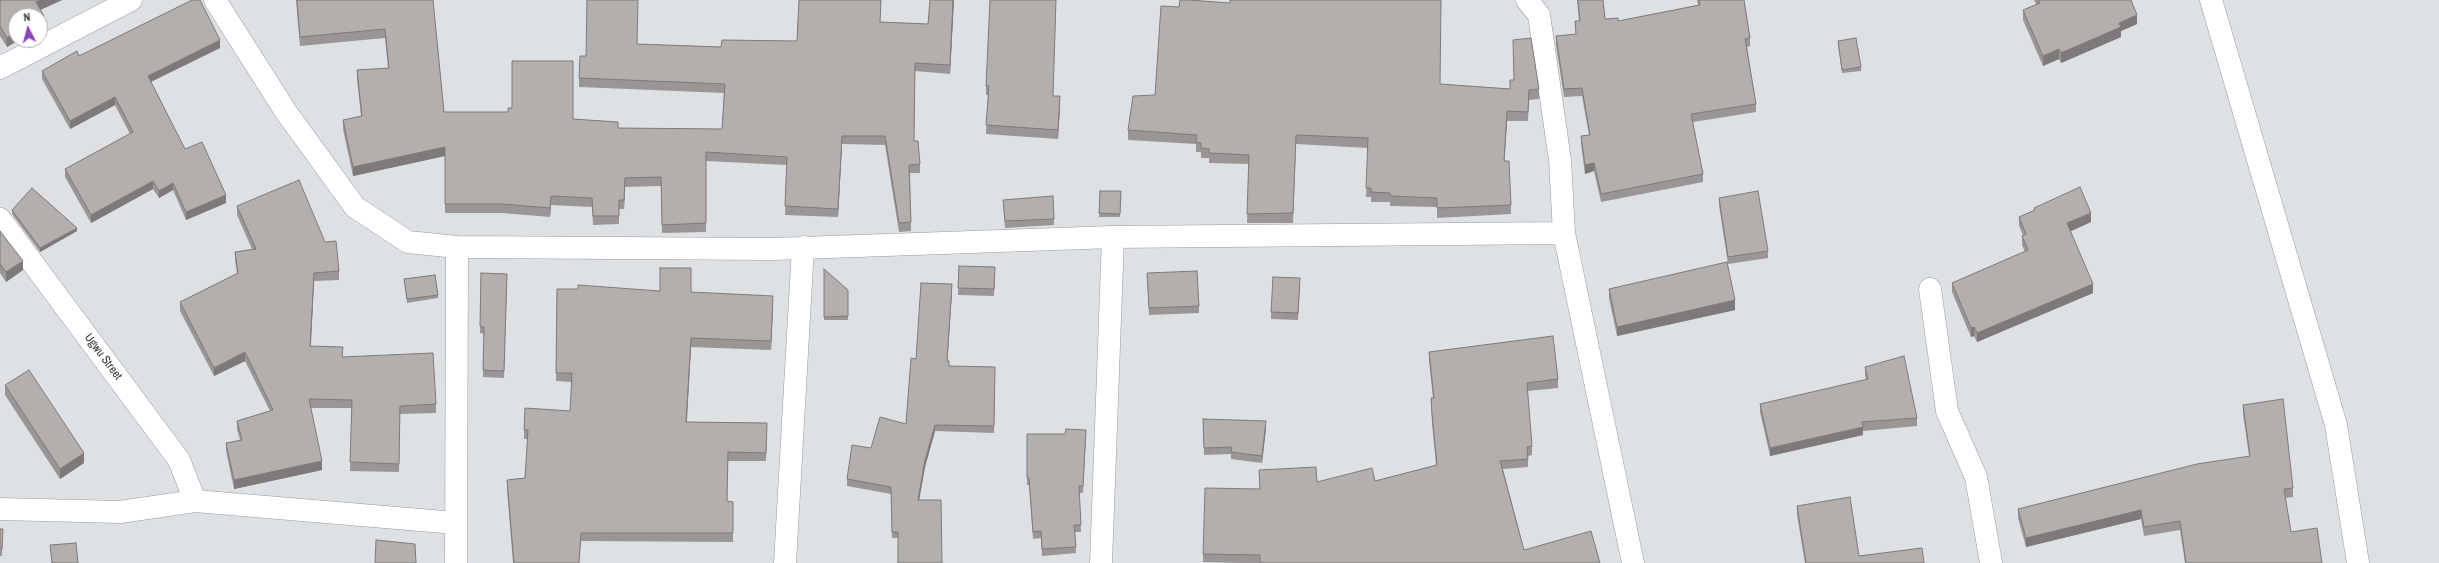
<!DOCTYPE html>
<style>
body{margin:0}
#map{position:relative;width:2439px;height:563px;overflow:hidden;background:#dee1e4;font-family:"Archivo Narrow",sans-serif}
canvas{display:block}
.north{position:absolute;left:8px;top:8px;width:40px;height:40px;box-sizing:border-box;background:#fff;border:1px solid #afafb0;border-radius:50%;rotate:354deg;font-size:11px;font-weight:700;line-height:16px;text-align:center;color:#373839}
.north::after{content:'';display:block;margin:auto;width:14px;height:18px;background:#8b45b8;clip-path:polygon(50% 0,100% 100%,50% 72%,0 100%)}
</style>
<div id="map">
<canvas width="2439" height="563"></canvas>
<div class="north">N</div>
</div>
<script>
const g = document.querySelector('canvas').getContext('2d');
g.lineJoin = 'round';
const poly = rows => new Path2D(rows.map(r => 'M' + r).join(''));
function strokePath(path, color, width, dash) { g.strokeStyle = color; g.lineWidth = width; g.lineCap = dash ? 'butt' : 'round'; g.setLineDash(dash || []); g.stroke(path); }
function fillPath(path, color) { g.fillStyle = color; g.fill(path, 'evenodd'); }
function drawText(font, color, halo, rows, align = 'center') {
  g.font = font + ' "Archivo Narrow",sans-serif'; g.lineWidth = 3; g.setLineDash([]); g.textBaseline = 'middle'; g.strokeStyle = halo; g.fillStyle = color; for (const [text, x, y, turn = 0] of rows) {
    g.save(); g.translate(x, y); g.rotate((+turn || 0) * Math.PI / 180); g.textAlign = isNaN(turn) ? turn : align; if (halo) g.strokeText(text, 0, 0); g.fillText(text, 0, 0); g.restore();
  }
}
const minor = poly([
 [215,0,286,112,355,207,408,242,457,247,773,249,1113,237,1564,233],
 [1527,0,1539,15,1560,160,1564,233,1633,563],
 [2211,0,2336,425,2358,563],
 [0,68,131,0],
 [0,219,179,460,195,501],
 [1930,289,1947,411,1976,477,1991,563],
 [0,509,120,512,195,501,456,523],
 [456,563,457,247],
 [785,563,803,247],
 [1101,563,1113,237]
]);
const wall = poly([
 [0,0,62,0,40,10,44,25,16,40,19,40,7,47,0,36],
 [296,0,433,0,444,112,573,119,618,128,722,129,724,93,579,87,579,78,586,56,637,44,721,47,797,41,799,0,881,0,880,22,928,24,930,0,954,0,950,74,915,71,914,141,920,164,920,173,910,173,911,231,899,232,885,145,842,144,838,217,785,215,787,165,706,161,706,232,662,233,661,186,625,187,624,209,619,209,619,224,593,225,592,207,551,205,550,217,502,213,445,213,445,156,353,176,343,129,343,120,361,116,357,79,357,70,388,68,385,38,300,46],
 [1577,0,1603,0,1605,19,1618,21,1698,5,1697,0,1744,0,1750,38,1750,46,1747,47,1756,104,1756,112,1693,122,1703,174,1703,182,1601,202,1594,171,1585,174,1581,144,1581,136,1589,135,1582,96,1564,97,1556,45,1556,36,1576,34,1575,21,1579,21],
 [2034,0,2131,0,2137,24,2121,31,2121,37,2061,63,2059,59,2043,66,2023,20,2023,10,2036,4],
 [1838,41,1861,67,1861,71,1842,73,1838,44],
 [220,48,151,82,185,149,226,203,186,220,173,190,159,198,153,189,91,223,65,177,65,169,130,134,115,105,70,129,42,79,42,71,79,56],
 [1440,84,1510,89,1539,89,1539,99,1529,100,1528,121,1507,121,1504,161,1511,205,1511,214,1437,218,1437,207,1390,206,1390,202,1371,202,1371,197,1366,197,1368,148,1296,144,1293,223,1247,223,1249,164,1209,163,1209,158,1201,158,1201,152,1196,152,1196,144,1128,140,1128,130,1155,95],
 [986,86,1053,96,1060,106,1058,139,986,134,988,95,986,95],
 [1100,191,1121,191,1120,217,1099,217],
 [1719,198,1768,251,1768,258,1728,264,1719,205],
 [1003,200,1054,219,1054,225,1005,228],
 [237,206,325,242,339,271,339,280,314,281,311,346,343,357,436,404,436,413,400,414,399,472,350,471,352,408,311,408,322,470,234,489,226,451,226,443,240,440,237,429,237,421,270,411,245,361,214,376,180,311,180,302,237,274,235,260,235,252,252,249,237,215],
 [2034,208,2091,222,2070,231,2093,293,1977,342,1974,336,1971,337,1952,292,1952,283,2025,252,2022,245,2022,236,2023,235,2019,226,2019,217,2034,211],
 [12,210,77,231,40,252,12,214],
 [0,231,23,270,6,282,0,273],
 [959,266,995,274,994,296,958,295],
 [824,269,848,290,848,320,824,320],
 [481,273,507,274,504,378,483,377,484,334,480,333],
 [1147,273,1199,306,1199,313,1149,315],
 [404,279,438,295,438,298,407,303],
 [1300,285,1298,320,1271,319,1271,312],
 [557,289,691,292,773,305,771,350,691,347,687,422,767,423,766,461,728,461,727,501,733,502,733,542,581,541,579,563,513,563,507,489,507,480,525,478,528,439,524,439,524,430,570,411,572,382,556,381],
 [1609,289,1735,310,1617,336,1609,298],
 [952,291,947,361,949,366,995,367,994,433,935,431,925,467,919,500,898,538,892,538,891,494,847,486,847,479,871,448,906,424,916,359],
 [1429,352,1558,379,1558,388,1527,391,1532,446,1532,455,1528,456,1528,467,1503,469,1524,550,1600,563,1239,563,1203,562,1203,554,1260,489,1259,470,1317,482,1375,481,1436,465,1432,423,1431,398,1433,398,1429,361],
 [1865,367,1917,418,1917,426,1863,431,1863,435,1770,456,1760,412,1760,404,1866,380,1865,375],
 [5,385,84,463,60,479,5,395],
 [2243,405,2293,488,2293,497,2285,498,2291,532,2322,563,2185,563,2180,530,2144,536,2141,519,2026,547,2018,518,2018,509,2249,456,2243,414],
 [1203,419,1266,428,1262,463,1231,459,1231,454,1204,455],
 [1027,434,1086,437,1083,493,1079,493,1081,532,1075,532,1076,553,1042,556,1041,538,1033,539,1029,485,1027,485],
 [1797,506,1859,556,1924,563,1805,563,1797,515],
 [0,529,3,529,2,556,0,556]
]);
const shadedWall = poly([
 [41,0,62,0,36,12,36,2],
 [953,0,954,0,950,74,950,65],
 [2137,15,2137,24,2121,31,2121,37,2061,63,2061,53,2119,23],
 [44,16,44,25,40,27,40,18],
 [16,32,16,40,19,40,7,47,7,38],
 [220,40,220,48,148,83,148,76],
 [2059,49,2059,59,2043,66,2043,56],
 [1060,96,1060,106,1058,139,1058,130],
 [115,97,115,105,70,129,70,121],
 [1507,111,1507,121,1504,170,1504,161],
 [842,136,842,144,838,217,838,209],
 [445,147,445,156,353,176,353,167],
 [1594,163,1594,171,1585,174,1585,165],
 [625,178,625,187,624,209,624,200],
 [153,181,153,189,91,223,91,215],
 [173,183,173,190,159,198,159,191],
 [226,195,226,203,186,220,186,212],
 [551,196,551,205,550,217,550,208],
 [2091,213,2091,222,2067,233,2067,223],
 [77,228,77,231,40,252,40,248],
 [23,261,23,270,6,282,6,272],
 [314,273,314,281,310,355,310,346],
 [952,284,952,291,947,368,947,361],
 [2093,284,2093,293,1977,342,1977,333],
 [773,296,773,305,771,350,771,341],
 [1735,300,1735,310,1617,336,1617,327],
 [1974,327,1974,336,1971,337,1971,328],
 [691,338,691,347,686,430,686,422],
 [245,352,245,361,214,376,214,368],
 [1266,421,1266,428,1262,463,1262,456],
 [935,425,935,431,925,467,918,507,918,500,925,460],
 [1863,427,1863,435,1770,456,1770,448],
 [84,453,84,463,60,479,60,469],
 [322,461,322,470,234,489,234,480],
 [2141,510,2141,519,2026,547,2026,538]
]);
const building = poly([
 [0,0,41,0,36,2,44,16,40,18,40,16,16,16,16,32,7,38,0,26,0,0],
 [192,0,200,0,220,40,148,76,185,149,202,142,226,195,186,212,173,183,159,191,153,181,91,215,65,169,133,132,115,97,70,121,42,71,77,51,79,56,192,0],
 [297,0,433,0,444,112,508,112,508,108,512,108,512,61,573,61,573,119,618,122,618,128,722,129,725,84,579,78,580,56,586,56,587,0,638,0,637,44,721,47,722,40,797,41,799,0,881,0,880,22,928,24,930,0,953,0,950,65,915,63,914,141,918,141,920,164,909,165,911,222,899,223,885,136,842,136,838,209,785,206,787,157,706,152,706,223,662,225,661,177,625,178,624,200,619,200,619,216,593,216,592,198,551,196,550,208,502,204,445,204,445,147,353,167,343,120,362,116,357,70,389,68,385,29,300,37,297,0],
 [990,0,1056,0,1053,96,1060,96,1058,130,986,125,989,86,986,86,990,0],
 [1180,0,1189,0,1230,3,1230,0,1441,0,1440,84,1510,89,1510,80,1514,80,1513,40,1531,38,1539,89,1529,90,1528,112,1507,111,1504,161,1509,161,1511,205,1437,208,1437,198,1390,196,1390,193,1371,192,1371,188,1366,188,1368,138,1296,135,1293,213,1247,214,1249,155,1209,153,1209,149,1201,148,1201,143,1196,142,1197,135,1128,130,1133,96,1155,95,1161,6,1179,7,1180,0],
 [1578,0,1603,0,1605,19,1618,18,1618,21,1700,5,1699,0,1744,0,1750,38,1745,39,1756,104,1691,114,1703,174,1601,194,1594,163,1585,165,1581,136,1590,135,1582,88,1564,89,1556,36,1576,34,1575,21,1580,21,1578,0],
 [2038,0,2131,0,2137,15,2119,23,2121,27,2061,53,2059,49,2043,56,2023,10,2040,3,2038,0],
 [1856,38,1861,67,1842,70,1838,41,1856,38],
 [299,180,325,242,336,241,339,271,314,273,310,346,343,347,342,357,433,353,436,404,400,406,399,464,350,462,352,400,309,399,322,461,234,480,226,443,242,440,237,421,273,410,245,352,214,368,180,302,238,273,235,252,256,249,237,206,299,180],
 [2080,187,2091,213,2067,223,2093,284,1977,333,1974,327,1971,328,1952,283,2028,250,2022,236,2026,234,2019,217,2035,210,2034,208,2080,187],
 [32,188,77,228,40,248,12,210,32,188],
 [1100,191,1121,191,1120,214,1099,213,1100,191],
 [1758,191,1768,251,1728,257,1719,198,1758,191],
 [1053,196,1054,219,1005,221,1003,200,1053,196],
 [0,231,23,261,6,272,0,264,0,231],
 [1727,262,1735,300,1617,327,1609,289,1727,262],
 [959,266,995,267,994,289,958,288,959,266],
 [660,268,691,268,691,292,773,296,771,341,691,338,686,422,767,423,766,453,728,452,727,501,733,502,733,533,581,533,579,563,514,563,507,480,525,478,528,430,524,430,525,408,570,411,572,373,556,373,557,289,578,289,578,285,660,291,660,268],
 [824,269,848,290,848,316,824,317,824,269],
 [1197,271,1199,306,1149,308,1147,273,1197,271],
 [481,273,507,274,504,371,483,370,484,327,480,326,481,273],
 [435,275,438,295,407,299,404,279,435,275],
 [1273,277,1300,278,1298,313,1271,312,1273,277],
 [921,283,952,284,947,361,949,361,949,366,995,367,994,426,935,425,925,460,918,500,941,500,942,563,898,563,898,532,892,532,891,487,847,479,852,445,871,448,880,417,906,424,911,358,916,359,921,283],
 [1553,336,1558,379,1527,383,1532,446,1527,447,1528,459,1500,461,1524,550,1591,531,1600,563,1260,563,1260,555,1203,554,1205,488,1260,489,1259,470,1316,467,1317,482,1372,468,1375,481,1437,465,1432,414,1431,398,1434,398,1429,352,1553,336],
 [1904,356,1917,418,1862,422,1863,427,1770,448,1760,404,1868,379,1865,367,1904,356],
 [29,370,84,453,60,469,5,385,29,370],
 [2283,399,2293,488,2284,489,2291,532,2317,528,2322,563,2186,563,2180,521,2144,527,2141,510,2026,538,2018,509,2197,464,2250,456,2243,405,2283,399],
 [1203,419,1266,421,1262,456,1231,452,1232,447,1204,448,1203,419],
 [1066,429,1086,430,1083,486,1079,486,1081,525,1074,525,1076,547,1042,549,1041,531,1033,532,1029,478,1027,478,1027,434,1065,434,1066,429],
 [1850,497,1859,556,1922,548,1924,563,1806,563,1797,506,1850,497],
 [0,529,3,529,2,549,0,549,0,529],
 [376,540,415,544,416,563,375,563,376,540],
 [76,543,78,563,52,563,50,545,76,543]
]);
const streetNames = [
 ["Ugwu Street",103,357,53]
];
strokePath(minor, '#989a9d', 23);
strokePath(minor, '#fff', 22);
fillPath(wall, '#999695');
fillPath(shadedWall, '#7d7a79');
fillPath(building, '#b2afad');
strokePath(building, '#7d7a79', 1);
drawText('12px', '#373839', '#fff', streetNames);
</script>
